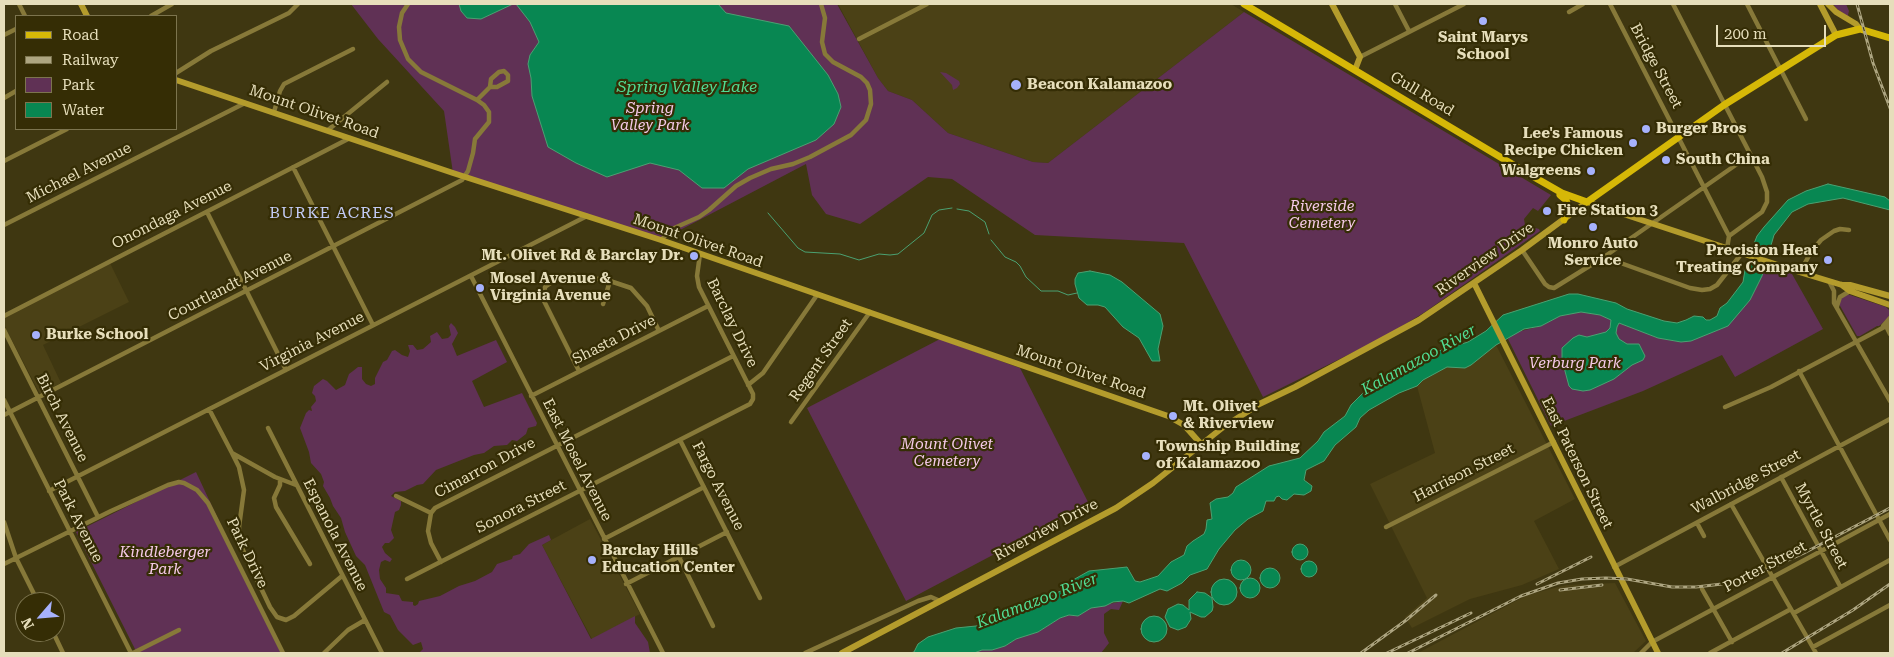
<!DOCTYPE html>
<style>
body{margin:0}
#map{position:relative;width:1894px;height:657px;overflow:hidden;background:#3f3711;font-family:"Roboto Serif",serif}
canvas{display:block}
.frame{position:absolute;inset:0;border:5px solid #e6debb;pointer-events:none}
.legend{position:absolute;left:15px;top:15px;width:162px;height:115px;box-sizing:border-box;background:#352d05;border:1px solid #7c744e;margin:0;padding:6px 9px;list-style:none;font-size:15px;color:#e6debb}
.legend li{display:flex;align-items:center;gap:10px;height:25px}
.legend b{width:25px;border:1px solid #7c744e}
.north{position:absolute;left:15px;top:592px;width:50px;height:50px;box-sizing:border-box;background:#352d05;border:1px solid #7c744e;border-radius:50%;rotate:243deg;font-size:14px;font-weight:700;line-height:20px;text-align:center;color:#e6debb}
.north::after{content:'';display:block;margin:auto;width:18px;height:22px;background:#a6b1fc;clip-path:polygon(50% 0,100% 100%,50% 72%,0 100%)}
.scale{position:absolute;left:1716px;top:25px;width:110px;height:22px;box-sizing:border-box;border:2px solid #e6debb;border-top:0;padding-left:6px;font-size:15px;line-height:18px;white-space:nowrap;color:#e6debb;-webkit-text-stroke:4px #352d05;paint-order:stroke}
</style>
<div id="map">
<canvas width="1894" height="657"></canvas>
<div class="frame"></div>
<ul class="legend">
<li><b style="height:6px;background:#d6b807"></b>Road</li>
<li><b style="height:6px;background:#ada581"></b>Railway</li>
<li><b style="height:14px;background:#603155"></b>Park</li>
<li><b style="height:14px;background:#088752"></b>Water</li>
</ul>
<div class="north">N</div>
<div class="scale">200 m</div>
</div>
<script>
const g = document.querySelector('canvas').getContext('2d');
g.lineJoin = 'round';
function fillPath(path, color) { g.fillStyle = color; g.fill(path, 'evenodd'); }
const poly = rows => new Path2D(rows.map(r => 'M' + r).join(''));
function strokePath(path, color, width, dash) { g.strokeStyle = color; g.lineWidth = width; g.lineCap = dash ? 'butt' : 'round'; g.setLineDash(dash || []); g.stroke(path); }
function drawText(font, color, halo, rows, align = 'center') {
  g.font = font + ' "Roboto Serif",serif'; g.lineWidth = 4.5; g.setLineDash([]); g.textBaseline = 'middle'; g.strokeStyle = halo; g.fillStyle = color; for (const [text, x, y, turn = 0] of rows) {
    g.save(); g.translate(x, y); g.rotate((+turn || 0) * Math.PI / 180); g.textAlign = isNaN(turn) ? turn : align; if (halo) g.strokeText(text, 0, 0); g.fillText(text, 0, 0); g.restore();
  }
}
const built = poly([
 [838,4,1231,4,1244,12,1048,163,1033,162,948,133,912,100,888,91,878,78],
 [110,263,129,302,43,345,61,383,40,394,4,325,4,317],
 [1496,345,1575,499,1534,521,1559,569,1522,585,1470,599,1412,628,1405,617,1427,598,1370,484,1435,453,1417,386,1423,380,1447,367,1465,367],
 [590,519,640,614,592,639,542,545],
 [1615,583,1646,641,1633,653,1418,653,1527,595,1566,585]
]);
const green = poly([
 [351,4,837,4,878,78,888,91,912,100,948,133,1033,162,1048,163,1244,12,1551,195,1538,211,1533,208,1524,219,1525,225,1539,229,1540,231,1425,312,1386,336,1263,397,1184,243,1035,235,952,179,928,177,860,224,826,214,812,195,806,164,661,240,453,173,444,111,378,39],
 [1833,4,1846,4,1849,11,1848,15,1851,19,1837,9],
 [940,72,946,73,959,81,960,84,957,88,953,90,952,85],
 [1765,265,1792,274,1823,329,1735,377,1722,355,1643,391,1551,426,1508,339,1517,332,1541,326,1560,316,1581,312,1600,315,1658,338,1681,342,1721,329,1750,300,1762,276],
 [1847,294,1886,307,1890,311,1890,316,1879,326,1877,326,1860,336,1857,336,1839,304,1841,298],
 [451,323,455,327,458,333,452,344,457,356,496,340,507,362,472,381,484,407,522,393,537,423,536,426,528,428,526,434,517,441,512,440,507,445,494,446,484,453,474,455,436,470,423,484,417,485,405,491,395,492,391,496,401,501,401,505,399,510,395,512,391,530,394,538,389,543,385,543,382,547,385,553,392,559,390,562,385,560,381,562,379,570,380,579,386,588,386,593,399,595,402,601,413,602,413,605,415,606,418,604,419,601,440,596,459,586,475,581,492,572,497,564,512,559,513,556,520,554,529,544,549,535,551,540,542,545,591,639,635,616,635,623,648,642,650,653,419,653,423,649,421,642,413,645,398,630,390,615,384,612,365,565,356,556,345,532,341,518,333,506,330,498,323,486,324,482,321,474,311,463,309,452,300,428,306,413,309,410,312,411,311,407,316,401,315,396,312,393,314,386,323,379,327,381,336,390,345,385,349,374,353,371,358,367,362,367,362,379,366,384,371,386,375,384,375,378,383,362,387,360,392,351,395,350,402,355,408,357,410,351,408,345,413,345,417,350,423,349,431,342,430,336,437,332,442,339,448,338,451,335,449,326],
 [940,339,1020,368,1089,504,906,601,807,408],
 [196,472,281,653,137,653,76,532],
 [1123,601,1119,610,1111,609,1104,614,1104,633,1109,643,1101,653,974,653,982,650,992,650,1005,646,1016,639,1038,632,1060,618,1069,615,1078,616,1091,608]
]);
const water = poly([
 [459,4,513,4,481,19,467,18,461,11,459,4],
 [516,4,718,4,726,13,789,26,828,75,838,94,841,107,834,124,816,140,748,169,724,188,702,188,679,170,650,163,607,177,576,163,548,147,532,96,531,78,528,64,530,55,539,42,530,22,516,4],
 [1828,184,1885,197,1890,201,1890,210,1843,198,1808,204,1792,212,1774,235,1762,276,1750,300,1728,326,1691,341,1681,342,1658,338,1619,323,1617,327,1616,333,1619,339,1627,344,1639,344,1645,356,1643,360,1632,365,1614,379,1590,390,1583,391,1572,389,1569,386,1562,360,1562,348,1573,338,1579,335,1587,337,1606,332,1610,328,1611,320,1600,315,1581,312,1560,316,1541,326,1524,329,1496,345,1471,365,1465,368,1447,367,1423,380,1417,386,1399,393,1369,410,1360,418,1356,427,1335,445,1324,461,1306,470,1304,480,1312,486,1311,491,1304,495,1294,494,1287,500,1282,499,1279,496,1276,497,1274,501,1266,501,1263,511,1248,519,1235,530,1219,549,1207,569,1190,575,1182,583,1167,591,1160,589,1129,603,1123,601,1113,602,1105,606,1091,608,1078,616,1069,615,1060,618,1038,632,1016,639,1005,646,992,650,982,650,974,653,910,653,914,652,918,644,928,637,956,628,986,625,1063,590,1073,580,1089,571,1127,567,1135,581,1140,582,1158,576,1171,562,1184,555,1187,546,1193,541,1204,534,1206,529,1207,520,1212,519,1210,503,1216,499,1228,497,1233,493,1236,487,1269,466,1300,458,1318,441,1324,432,1345,416,1351,405,1367,389,1400,375,1416,365,1429,354,1468,342,1486,331,1503,315,1569,294,1578,294,1616,303,1627,309,1664,321,1677,323,1686,320,1694,316,1703,317,1706,320,1710,320,1717,316,1720,308,1727,303,1743,282,1746,264,1757,236,1764,227,1788,200,1806,191,1828,184],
 [1090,271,1110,275,1122,282,1160,314,1163,326,1158,349,1160,361,1152,361,1139,338,1123,327,1105,307,1098,305,1087,305,1079,298,1075,284,1075,279,1078,273,1090,271],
 '1292 552a8 8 0 1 1 16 0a8 8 0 1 1-16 0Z',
 '1231 570a10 10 0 1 1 20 0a10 10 0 1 1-20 0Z',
 '1301 569a8 8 0 1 1 16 0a8 8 0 1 1-16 0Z',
 '1260 578a10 10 0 1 1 20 0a10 10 0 1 1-20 0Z',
 '1240 588a10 10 0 1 1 20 0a10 10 0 1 1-20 0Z',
 '1211 592a13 13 0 1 1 26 0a13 13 0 1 1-26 0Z',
 [1197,592,1205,593,1212,598,1213,607,1212,611,1205,617,1201,617,1190,612,1191,619,1186,627,1178,630,1170,627,1165,617,1168,609,1178,604,1183,605,1189,610,1189,600,1197,592],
 '1141 629a13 13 0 1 1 26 0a13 13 0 1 1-26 0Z'
]);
const pier = poly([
 [1748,250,1770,257,1767,267,1744,260]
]);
const stream = poly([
 [957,209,969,211,985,222,989,234],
 [768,213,798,248,805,252,840,254,859,260,879,254,890,255,898,254,924,233,932,215,939,210,952,208],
 [991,240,1005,257,1016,262,1020,266,1026,277,1041,291,1058,291,1068,295,1077,293]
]);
const street = poly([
 [19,4,25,16],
 [1395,4,1409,31],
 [1610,4,1729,236,1727,249],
 [1673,4,1762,177,1767,192,1767,202,1762,212,1729,236],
 [1747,4,1806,119],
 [1569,12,1583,4],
 [151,16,172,4],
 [4,35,16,29],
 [859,39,927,4],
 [1360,57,1464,4],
 [176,73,211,51,289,13,298,4],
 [4,98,16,91],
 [477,100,490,87,491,79,499,72,504,71,508,75,508,81,497,87,490,87],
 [274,112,280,91,284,84,353,49],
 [328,130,387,82],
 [4,161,67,129],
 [293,167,373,325],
 [207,212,286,370],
 [4,225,245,103],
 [661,240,672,229,699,217,709,210,736,186,750,178,771,169,793,164,810,157,851,135,866,120,871,104,870,90,867,83,861,77,833,62,825,54,822,42,825,18,821,4],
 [1522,250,1545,284,1549,287,1554,288,1604,257,1750,155],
 [1604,257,1690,288,1702,290,1710,289,1717,285,1742,253],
 [1800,272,1811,252,1821,240,1834,231,1840,229,1849,230],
 [471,276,663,653],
 [1829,281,1834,291,1834,303,1890,401],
 [603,304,610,281],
 [1837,306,1840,297,1850,291],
 [4,316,350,138],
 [1883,326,1890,318],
 [1886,326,1890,334],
 [4,330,98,517],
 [579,371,544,301,545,287,555,280,574,275,610,281,631,288,647,306,659,331],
 [1799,371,1890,540],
 [748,385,763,373,817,295],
 [531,396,708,306],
 [4,400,131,653],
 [1725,407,1771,387,1890,324],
 [209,409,232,453,275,477,296,485],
 [4,415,462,180,468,171,473,153,475,139,489,122,489,112,484,105,477,100,421,72,408,59,400,40,399,27,402,13,408,4],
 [791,422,870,312],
 [268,428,382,653],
 [680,440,760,598],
 [232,453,239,467,244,490,239,527,241,546,270,607,277,617,286,620,294,616,342,576],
 [1781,477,1840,586],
 [280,480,280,485,274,498,276,507,310,564],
 [49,491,587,216],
 [396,496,431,513],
 [1731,504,1816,653],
 [4,522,16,558,38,602],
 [1697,523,1704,536],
 [1386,527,1554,442],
 [604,539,704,487],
 [679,557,713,626],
 [441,562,431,543,428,531,431,513,435,508,733,356],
 [4,564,111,511,168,485,179,482,184,483,197,490,208,503,283,653],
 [1614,567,1890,419],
 [407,579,750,404,753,399,753,394,699,287,697,276,700,254],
 [626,584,727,532],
 [1702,589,1732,642],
 [1794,613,1890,560],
 [53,632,63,653],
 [1813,647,1890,605],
 [133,653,179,630],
 [324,653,348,630,365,620],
 [805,653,918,601,931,597,940,601],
 [1641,653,1652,642,1890,514],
 [1710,653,1791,609]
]);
const secondary = poly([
 [81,4,87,16],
 [1332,4,1360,57,1355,70],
 [1820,4,1836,35],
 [1828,4,1836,12,1856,24,1860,29],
 [176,80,453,173,661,240,1168,416,1184,425,1201,444],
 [1474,283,1658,653],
 [1842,285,1850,291,1890,305],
 [842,653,1116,508,1153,483,1222,428,1250,410,1251,408,1295,387,1419,320,1522,250,1587,202,1796,271,1842,285,1850,285,1890,296]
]);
const primary = poly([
 [1244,4,1527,173,1562,193,1587,202,1724,105,1836,35,1860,29,1890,38],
 [1560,195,1566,200,1568,206,1564,220]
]);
const rail = poly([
 [1857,4,1873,63,1890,108],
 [1537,584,1591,557],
 [1560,590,1602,585],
 [1361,653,1405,621,1436,595],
 [1387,653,1471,613],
 [1408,653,1521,596,1558,583,1582,579,1606,578,1627,579,1672,587,1696,587,1722,584,1749,578,1804,553,1890,508],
 [1782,653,1853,610,1890,584]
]);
const markers = [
 [1483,21,5,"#a6b1fc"],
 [1016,85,6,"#a6b1fc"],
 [1646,129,5,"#a6b1fc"],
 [1633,143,5,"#a6b1fc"],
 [1666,160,5,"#a6b1fc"],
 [1591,171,5,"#a6b1fc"],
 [1547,211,5,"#a6b1fc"],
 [1593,227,5,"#a6b1fc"],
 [694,256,5,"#a6b1fc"],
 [1828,260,5,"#a6b1fc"],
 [480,288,5,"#a6b1fc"],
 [36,335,5,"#a6b1fc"],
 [1173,416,5,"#a6b1fc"],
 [1146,456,5,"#a6b1fc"],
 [592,560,5,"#a6b1fc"]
];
const poiNames = [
 ["Saint Marys",1483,38,"center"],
 ["School",1483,55,"center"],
 ["Beacon Kalamazoo",1027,85],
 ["Burger Bros",1656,129],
 ["Lee's Famous",1623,134,"right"],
 ["Recipe Chicken",1623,151,"right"],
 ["South China",1676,160],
 ["Walgreens",1581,171,"right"],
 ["Fire Station 3",1557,211],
 ["Monro Auto",1593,244,"center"],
 ["Service",1593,261,"center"],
 ["Precision Heat",1818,251,"right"],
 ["Treating Company",1818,268,"right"],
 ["Mt. Olivet Rd & Barclay Dr.",684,256,"right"],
 ["Mosel Avenue &",490,279],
 ["Virginia Avenue",490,296],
 ["Burke School",46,335],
 ["Mt. Olivet",1183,407],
 ["& Riverview",1183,424],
 ["Township Building",1156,447],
 ["of Kalamazoo",1156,464],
 ["Barclay Hills",602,551],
 ["Education Center",602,568]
];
const streetNames = [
 ["Bridge Street",1656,66,62],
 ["Gull Road",1422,94,31],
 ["Mount Olivet Road",314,112,19],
 ["Michael Avenue",79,173,-27],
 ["Onondaga Avenue",172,215,-27],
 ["Mount Olivet Road",698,241,19],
 ["Riverview Drive",1485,259,-35],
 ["Courtlandt Avenue",230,286,-27],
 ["Barclay Drive",732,323,64],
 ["Shasta Drive",614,340,-27],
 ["Virginia Avenue",312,342,-27],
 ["Regent Street",821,360,-55],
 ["Mount Olivet Road",1081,372,19],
 ["Birch Avenue",62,418,63],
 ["East Mosel Avenue",577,460,63],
 ["East Paterson Street",1577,463,64],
 ["Cimarron Drive",485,468,-28],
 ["Harrison Street",1464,473,-27],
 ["Walbridge Street",1746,482,-28],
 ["Fargo Avenue",718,486,63],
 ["Sonora Street",521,507,-27],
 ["Park Avenue",78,521,63],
 ["Myrtle Street",1821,526,62],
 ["Riverview Drive",1046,530,-28],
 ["Espanola Avenue",335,535,63],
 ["Park Drive",247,553,64],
 ["Porter Street",1765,567,-28]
];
const parkNames = [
 ["Spring",650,109],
 ["Valley Park",650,126],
 ["Riverside",1322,207],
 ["Cemetery",1322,224],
 ["Verburg Park",1575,364],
 ["Mount Olivet",947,445],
 ["Cemetery",947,462],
 ["Kindleberger",165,553],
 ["Park",165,570]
];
const waterNames = [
 ["Spring Valley Lake",687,87],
 ["Kalamazoo River",1419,360,-29],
 ["Kalamazoo River",1037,601,-21]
];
const neighbourhoodNames = [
 ["BURKE ACRES",332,213]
];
fillPath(built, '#4b4116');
fillPath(green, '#603155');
fillPath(water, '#088752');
strokePath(water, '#4ba172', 1);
fillPath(pier, '#3f3711');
strokePath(stream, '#4ba172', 1);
strokePath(street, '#877939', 4.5);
strokePath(secondary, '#b49c2c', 6);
strokePath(primary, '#d6b807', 7);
strokePath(rail, '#ada581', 3);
strokePath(rail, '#352d05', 1, [4]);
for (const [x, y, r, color] of markers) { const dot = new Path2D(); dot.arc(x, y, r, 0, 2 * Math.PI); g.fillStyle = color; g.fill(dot); strokePath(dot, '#352d05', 2); }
drawText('bold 15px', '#e6debb', '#352d05', poiNames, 'left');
drawText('15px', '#e6debb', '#352d05', streetNames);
drawText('italic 15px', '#f5c9e8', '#352d05', parkNames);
drawText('italic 16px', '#51dd94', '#352d05', waterNames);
g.letterSpacing = '1px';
drawText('16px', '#c3cbf5', '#352d05', neighbourhoodNames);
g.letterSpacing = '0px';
</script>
